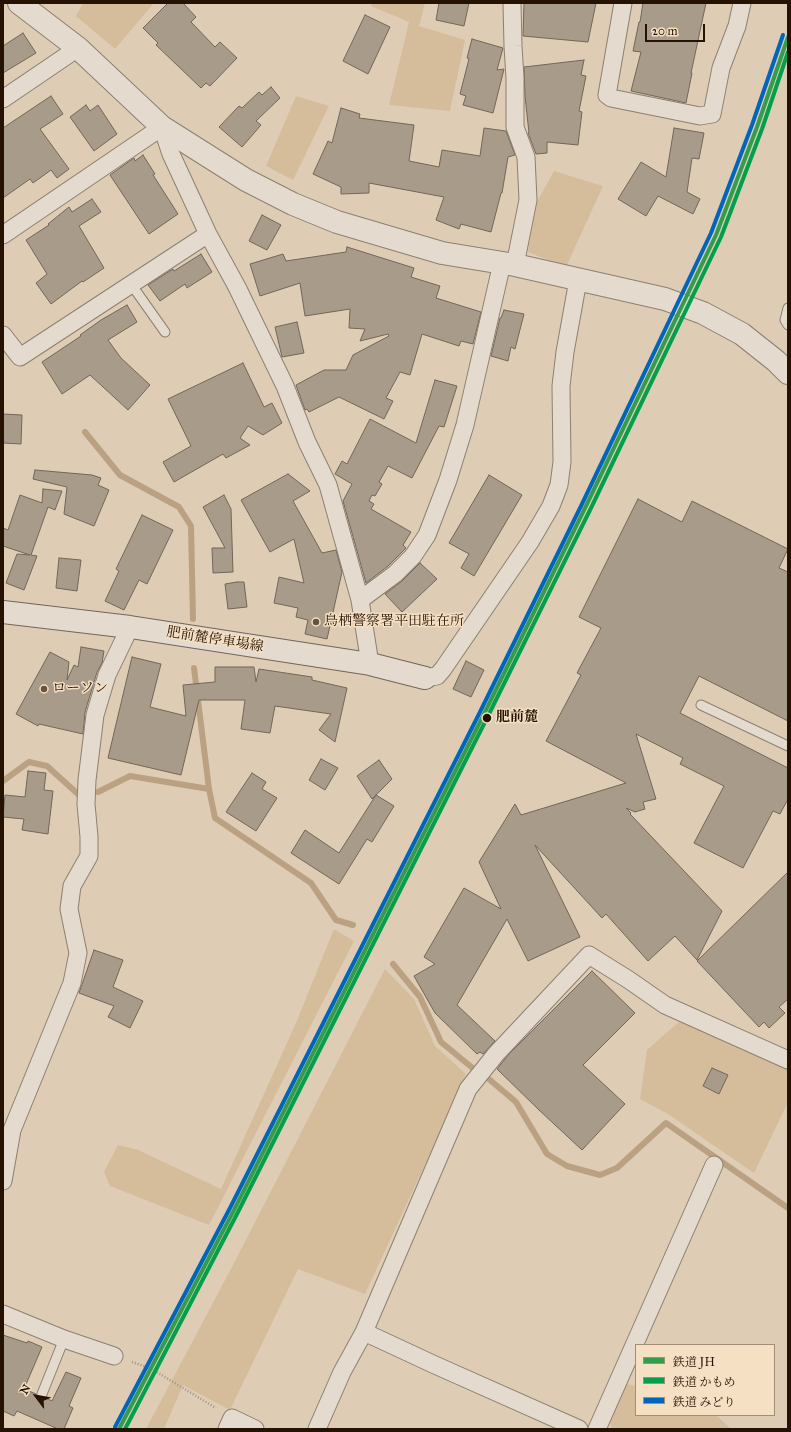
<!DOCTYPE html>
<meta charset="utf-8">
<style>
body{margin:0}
#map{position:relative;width:791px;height:1432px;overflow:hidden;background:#deccb4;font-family:"IM FELL Great Primer","Noto Serif JP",serif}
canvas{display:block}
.frame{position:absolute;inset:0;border:4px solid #251203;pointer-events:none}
.legend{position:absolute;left:635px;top:1344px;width:140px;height:72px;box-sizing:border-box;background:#f5e0c3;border:1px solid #a28e76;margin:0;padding:5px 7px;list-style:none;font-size:12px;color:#251203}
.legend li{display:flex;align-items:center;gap:8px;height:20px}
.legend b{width:20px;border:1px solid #a28e76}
.north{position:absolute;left:16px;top:1376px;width:40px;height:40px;-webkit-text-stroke:3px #f5e0c3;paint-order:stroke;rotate:302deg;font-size:11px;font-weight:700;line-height:16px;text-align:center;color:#251203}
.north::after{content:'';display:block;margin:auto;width:14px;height:18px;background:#251203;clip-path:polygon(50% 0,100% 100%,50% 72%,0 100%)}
.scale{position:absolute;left:645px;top:24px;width:60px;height:18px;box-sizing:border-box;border:2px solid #251203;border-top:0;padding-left:5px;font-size:12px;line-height:14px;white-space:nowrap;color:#251203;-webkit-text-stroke:3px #f5e0c3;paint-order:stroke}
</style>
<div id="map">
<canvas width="791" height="1432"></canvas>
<div class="frame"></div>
<ul class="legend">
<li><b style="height:5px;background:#339d4b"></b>鉄道 JH</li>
<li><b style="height:5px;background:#029f4d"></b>鉄道 かもめ</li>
<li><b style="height:5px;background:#0065bd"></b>鉄道 みどり</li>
</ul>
<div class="north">N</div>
<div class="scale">20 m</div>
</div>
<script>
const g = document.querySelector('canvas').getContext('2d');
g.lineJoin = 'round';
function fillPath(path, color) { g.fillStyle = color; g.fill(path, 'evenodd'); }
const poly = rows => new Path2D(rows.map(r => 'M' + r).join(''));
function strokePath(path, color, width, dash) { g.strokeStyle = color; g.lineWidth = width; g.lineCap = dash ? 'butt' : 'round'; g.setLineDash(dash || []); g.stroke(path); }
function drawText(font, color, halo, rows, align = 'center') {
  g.font = font + ' "IM FELL Great Primer","Noto Serif JP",serif'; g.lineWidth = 3; g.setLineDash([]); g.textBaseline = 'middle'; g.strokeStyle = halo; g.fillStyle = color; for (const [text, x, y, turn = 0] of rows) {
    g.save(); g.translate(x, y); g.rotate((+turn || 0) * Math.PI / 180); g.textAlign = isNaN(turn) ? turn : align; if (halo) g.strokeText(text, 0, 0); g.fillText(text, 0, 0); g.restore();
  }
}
const green = poly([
 [83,3,154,3,115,49,76,16],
 [373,3,425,3,419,26,465,40,450,111,389,105,409,22,371,6],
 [296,96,329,106,293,180,266,166],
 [554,171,603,186,566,267,528,252,532,211],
 [334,929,354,941,209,1225,110,1186,104,1172,118,1145,138,1150,221,1189,296,1023],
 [385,969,414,999,435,1046,466,1074,459,1091,365,1294,298,1269,230,1410,183,1385,164,1429,146,1429,233,1265],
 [681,1020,788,1066,788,1102,754,1173,668,1114,640,1099,647,1050],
 [626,1384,636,1386,636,1415,716,1415,731,1429,612,1429,610,1422]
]);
const stream = poly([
 [85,432,120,475,179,507,191,526,193,619],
 [194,668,209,789,215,818,311,883,336,920,353,925],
 [3,781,29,762,47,766,79,795],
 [98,792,130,776,209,789],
 [393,964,420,997,441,1042,475,1070],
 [490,1080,516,1102,547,1154,567,1166,600,1175,617,1168,666,1123,788,1208]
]);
const building = poly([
 [168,3,183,3,196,17,191,22,215,47,220,42,237,58,210,86,206,83,201,88,156,45,158,43,143,28,168,3],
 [439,3,469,3,464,26,436,20,439,3],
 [524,3,596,3,588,42,523,36,524,3],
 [643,3,706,3,691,73,692,73,686,103,631,91,641,52,633,51,639,22,640,22,643,3],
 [365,15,390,27,368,74,343,61,365,15],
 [23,33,36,53,3,73,3,46,23,33],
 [472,39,503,48,497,70,504,69,493,113,463,105,466,96,460,94,469,59,467,58,472,39],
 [584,60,581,75,586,76,579,111,582,112,578,145,547,142,547,153,536,154,528,133,529,133,525,96,524,67,584,60],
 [271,87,280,98,256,121,261,125,242,147,219,127,239,106,242,108,259,92,262,95,271,87],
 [51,96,63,114,40,129,69,169,57,178,51,170,33,183,30,179,3,198,3,128,51,96],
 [86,105,90,111,98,105,117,134,94,151,70,117,86,105],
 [341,108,360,114,359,118,414,125,409,161,439,167,442,150,480,156,484,128,506,131,515,155,508,157,502,193,501,193,491,232,461,224,459,229,436,220,444,197,369,183,369,193,341,194,341,187,313,174,328,141,332,143,341,108],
 [674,128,704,133,699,159,692,158,687,192,700,199,693,214,658,196,646,216,618,199,641,162,666,177,674,128],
 [143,155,155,174,153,175,178,214,149,234,110,175,134,158,135,161,143,155],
 [92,199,101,212,79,226,104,268,83,282,82,281,51,304,36,283,47,274,26,240,49,225,48,224,69,207,72,212,92,199],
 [262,215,281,225,267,250,249,241,262,215],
 [347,247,414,268,411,277,440,286,436,298,481,312,473,344,461,341,459,346,422,334,410,375,400,372,386,398,393,401,384,419,339,397,309,412,307,409,305,410,296,385,324,370,346,370,353,355,389,336,388,334,360,341,365,329,349,328,350,309,305,316,300,283,260,296,250,264,283,254,286,261,346,252,347,247],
 [201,254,212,272,187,288,185,284,160,301,148,285,173,269,174,271,201,254],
 [127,305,137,322,108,340,121,358,150,385,128,410,90,375,62,394,42,362,81,336,80,335,101,320,127,305],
 [504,310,524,314,515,349,511,347,508,361,491,356,500,318,501,318,504,310],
 [297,322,304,353,282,357,275,327,297,322],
 [243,363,264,407,272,403,282,423,263,435,248,426,240,438,250,445,226,458,223,454,174,482,163,462,191,446,168,399,243,363],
 [435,380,457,386,444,427,439,426,412,478,388,466,379,482,382,484,375,496,372,495,369,501,374,504,371,509,411,532,403,545,406,548,388,566,366,583,343,501,352,484,335,474,342,461,347,464,370,419,416,443,435,380],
 [3,414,22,415,21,444,3,443,3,414],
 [35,470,92,475,101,478,98,485,109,490,94,526,64,514,67,487,33,479,35,470],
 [288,474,310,491,293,501,322,553,336,550,342,572,327,639,305,634,308,620,296,617,298,608,274,603,279,577,304,583,294,539,270,552,241,500,288,474],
 [489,475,522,495,474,576,461,568,469,554,449,543,489,475],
 [43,489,62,491,55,510,48,507,31,555,37,556,24,590,6,583,17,554,30,555,3,546,3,528,8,530,20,495,42,503,43,489],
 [224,495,231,509,233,572,213,573,212,548,225,548,203,507,224,495],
 [638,499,682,522,692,501,788,549,779,568,788,572,788,721,699,676,680,713,788,768,788,799,780,814,773,811,743,868,694,843,724,786,680,764,683,758,636,734,656,799,643,802,645,809,635,812,626,808,631,813,630,814,722,911,697,960,675,936,648,961,606,914,602,918,535,845,580,937,528,961,507,919,457,1005,495,1041,483,1054,480,1052,477,1054,435,1013,414,976,435,964,424,957,464,888,501,909,479,862,515,804,521,815,626,783,546,741,581,675,577,673,601,628,579,617,638,499],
 [142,515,173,530,147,584,139,580,124,610,105,601,119,571,116,569,142,515],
 [59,558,81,560,77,591,56,588,59,558],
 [420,563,437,579,402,612,385,594,402,581,420,563],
 [237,582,244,582,247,607,228,609,225,584,237,582],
 [81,647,104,651,102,663,97,672,85,712,83,734,39,724,38,726,16,714,50,652,69,662,67,680,74,665,78,667,81,647],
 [132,657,161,664,150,707,186,716,183,685,215,682,215,667,254,667,256,682,259,669,312,677,312,680,347,688,335,742,319,730,331,714,275,706,270,733,241,729,245,700,199,700,181,775,108,758,132,657],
 [466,661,484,670,471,697,453,689,466,661],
 [321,759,338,768,325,790,309,780,321,759],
 [379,760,392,779,372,799,357,776,379,760],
 [28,771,46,773,44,790,53,791,48,834,22,830,24,819,3,817,5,795,25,797,28,771],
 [252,773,266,782,262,789,277,798,256,831,226,812,252,773],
 [376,795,394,806,372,842,367,839,339,884,291,853,305,830,339,853,376,795],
 [788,872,788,999,779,1007,785,1013,769,1028,764,1022,759,1027,697,961,788,872],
 [94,950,123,960,113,987,143,1001,130,1028,108,1017,114,1006,79,993,94,950],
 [592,971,635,1013,583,1065,625,1104,582,1150,539,1110,497,1069,509,1054,592,971],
 [712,1068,728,1075,719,1094,703,1086,712,1068],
 [3,1335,27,1343,28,1341,42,1347,24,1389,36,1394,39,1399,46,1398,52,1401,66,1372,81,1378,69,1406,73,1408,64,1429,58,1429,17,1411,14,1416,3,1411,3,1335]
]);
const path = poly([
 [132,1362,150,1368,216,1408]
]);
const service = poly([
 [131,284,165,332],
 [788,308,785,320,788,325],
 [701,705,788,746],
 [42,1394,64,1339]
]);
const minor = poly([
 [512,3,513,46,515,78,515,127,526,157,528,200,515,265],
 [623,3,607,95,611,98,700,116,712,114,721,68,737,26,742,3],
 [3,99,78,48],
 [3,235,162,127,171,154,208,234,237,287,285,386,307,442,328,485,360,600,370,664],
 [3,335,20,357,208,234],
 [360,600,395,574,413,556,427,535,448,480,465,425,502,263],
 [425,678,437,676,443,669,530,542,551,506,559,485,562,462,561,386,565,352,578,280],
 [3,1181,12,1130,72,983,78,953,69,909,72,886,89,856,89,837,86,804,87,780,95,715,107,675,130,627],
 [3,1314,64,1339,114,1356],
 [364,1332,435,1365,579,1429],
 [227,1429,232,1418,255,1429],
 [317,1429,342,1372,364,1332,468,1089,496,1054,589,955,629,980,665,1005,788,1060],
 [597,1429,714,1165]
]);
const tertiary = poly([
 [19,3,78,48,162,127,246,180,293,204,337,222,442,253,515,265,665,299,703,313,742,334,776,361,788,373]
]);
const secondary = poly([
 [3,612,130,627,370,664,425,678]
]);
const rail1 = poly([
 [119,1429,234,1210,483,716,586,506,716,235,757,127,788,37]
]);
const rail2 = poly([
 [125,1429,238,1212,487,718,591,508,721,237,762,129,788,52]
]);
const rail3 = poly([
 [115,1427,230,1208,479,714,582,504,711,233,752,125,783,35]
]);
const markers = [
 [316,622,4,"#665341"],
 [44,689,4,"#665341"],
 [487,718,5,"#251203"]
];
const poiNames = [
 ["鳥栖警察署平田駐在所",324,622],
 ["ローソン",52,689]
];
const streetNames = [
 ["肥前麓停車場線",215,640,9]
];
const stopNames = [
 ["肥前麓",496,718]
];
fillPath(green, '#d5bd9c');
strokePath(stream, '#baa182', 6);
fillPath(building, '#a89b8a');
strokePath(building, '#726659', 1);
strokePath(service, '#8c8071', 11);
strokePath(minor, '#8c8071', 19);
strokePath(tertiary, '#8c8071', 24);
strokePath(secondary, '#726659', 24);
strokePath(path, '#9f968b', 2.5, [1, 2]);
strokePath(service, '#e4dace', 9);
strokePath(minor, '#e4dace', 17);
strokePath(tertiary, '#e4dace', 22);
strokePath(secondary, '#e4dace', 22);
strokePath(rail1, '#339d4b', 4);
strokePath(rail2, '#029f4d', 4);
strokePath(rail3, '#0065bd', 4);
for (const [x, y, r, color] of markers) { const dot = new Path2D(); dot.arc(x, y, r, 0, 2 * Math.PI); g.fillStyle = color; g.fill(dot); strokePath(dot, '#f5e0c3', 1.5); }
drawText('14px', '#251203', '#f5e0c3', poiNames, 'left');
drawText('14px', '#251203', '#f5e0c3', streetNames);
drawText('bold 14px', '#251203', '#f5e0c3', stopNames, 'left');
</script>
